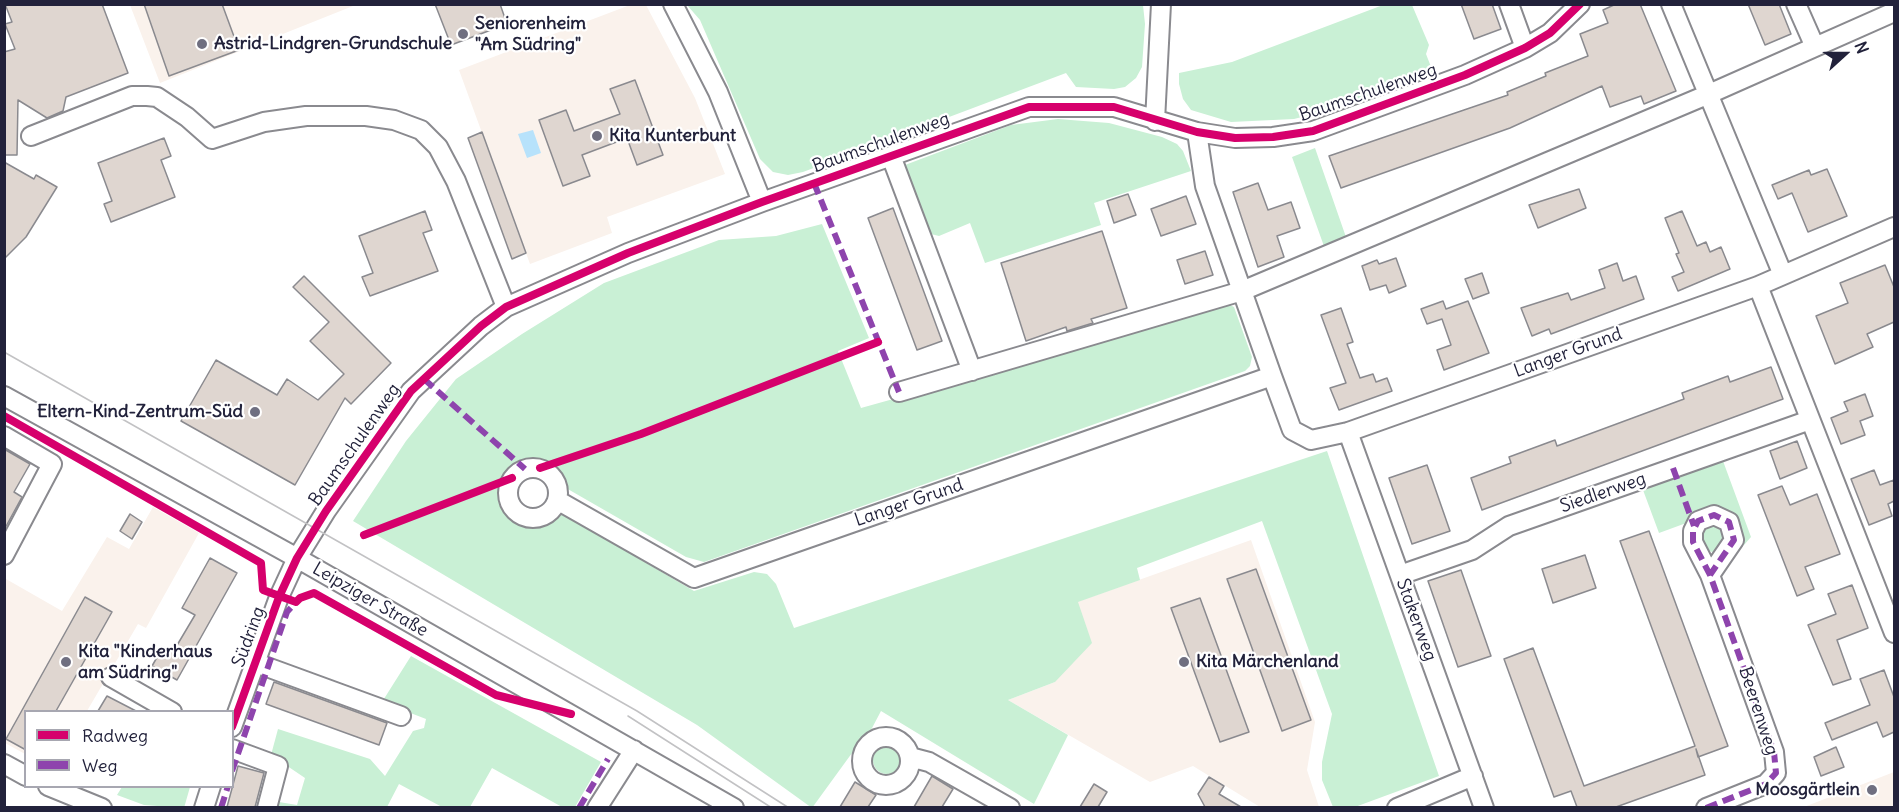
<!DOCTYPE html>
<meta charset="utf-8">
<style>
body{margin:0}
#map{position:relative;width:1899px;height:812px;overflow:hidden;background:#fff;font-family:Delius,sans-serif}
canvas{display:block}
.frame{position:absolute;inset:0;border:6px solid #22223b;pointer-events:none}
.legend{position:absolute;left:24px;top:710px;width:210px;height:78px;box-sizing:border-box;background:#fff;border:2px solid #a7a7b1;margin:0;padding:8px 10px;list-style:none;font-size:18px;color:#22223b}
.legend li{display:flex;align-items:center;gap:12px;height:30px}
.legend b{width:30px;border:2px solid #a7a7b1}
.north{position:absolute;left:1815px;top:24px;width:60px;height:60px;-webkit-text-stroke:4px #fff;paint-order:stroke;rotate:69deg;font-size:16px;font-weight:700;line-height:24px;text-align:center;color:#22223b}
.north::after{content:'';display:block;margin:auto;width:21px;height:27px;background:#22223b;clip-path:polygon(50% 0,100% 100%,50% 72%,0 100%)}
</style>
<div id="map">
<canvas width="1899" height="812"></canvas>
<div class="frame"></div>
<ul class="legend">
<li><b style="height:8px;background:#d6006c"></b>Radweg</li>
<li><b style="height:8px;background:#8e44ad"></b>Weg</li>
</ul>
<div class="north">N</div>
</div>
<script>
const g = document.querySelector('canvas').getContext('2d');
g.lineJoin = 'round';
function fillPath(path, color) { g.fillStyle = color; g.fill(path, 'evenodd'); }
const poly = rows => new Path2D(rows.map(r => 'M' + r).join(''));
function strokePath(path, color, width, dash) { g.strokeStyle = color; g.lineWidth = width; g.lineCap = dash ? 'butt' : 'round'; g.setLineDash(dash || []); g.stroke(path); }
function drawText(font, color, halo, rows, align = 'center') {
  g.font = font + ' Delius,sans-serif'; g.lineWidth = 4.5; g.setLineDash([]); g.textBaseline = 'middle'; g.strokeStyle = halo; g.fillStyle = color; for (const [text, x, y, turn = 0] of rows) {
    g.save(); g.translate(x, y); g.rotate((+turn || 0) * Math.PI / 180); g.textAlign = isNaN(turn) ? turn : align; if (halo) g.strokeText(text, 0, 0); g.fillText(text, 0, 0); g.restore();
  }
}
const built = poly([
 [358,4,160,83,130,5],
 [630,5,646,5,695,98,725,174,607,217,612,233,530,264,459,70],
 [153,507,199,533,146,628,138,624,87,711,26,712,25,754,5,743,6,579,62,611,107,537,129,549],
 [1251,540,1315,722,1307,770,1319,807,1260,807,1193,766,1150,782,1008,700,1055,682,1077,602],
 [1894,772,1894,807,1804,807]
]);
const green = poly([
 [927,4,1143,5,1145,24,1142,67,1136,78,1125,87,1114,89,1076,87,1066,73,803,172,788,175,773,172,760,159,700,20,687,5],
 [1383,5,1412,5,1429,45,1426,54,1433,72,1329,110,1294,119,1231,122,1191,110,1183,99,1179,84,1179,73,1232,62],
 [1058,119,1109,123,1162,137,1177,144,1183,151,1191,171,1094,203,1101,225,985,263,970,223,939,236,931,234,905,165,1011,125],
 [1315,148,1347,240,1325,249,1292,157],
 [822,224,869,338,838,351,861,408,1230,305,1234,307,1252,357,1250,366,1245,371,704,562,686,557,566,488,553,471,536,461,514,469,504,478,504,502,514,518,533,525,550,522,563,514,694,591,754,572,767,574,776,584,794,628,1327,451,1439,776,1355,807,1333,807,1322,780,1322,762,1332,714,1262,521,1137,568,1140,580,1078,602,1092,643,1055,682,1008,700,1068,735,1034,804,881,711,862,747,852,753,812,808,697,725,353,521,406,441,456,379,522,334,604,283,719,240,776,236],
 [1723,461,1751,537,1744,545,1738,521,1729,511,1717,507,1689,522,1659,533,1643,490],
 [1713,522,1728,533,1716,552,1712,552,1703,548,1700,529],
 [411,656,601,762,575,807,562,807,492,768,470,807,442,807,399,784,387,807,272,808,273,801,297,805,305,778,271,755,278,729,370,759,385,776,413,731,424,728,426,719,382,702],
 '873 760a14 14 0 1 1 28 0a14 14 0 1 1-28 0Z',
 [122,787,122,786,190,787,184,808,144,805,117,795]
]);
const water = poly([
 [533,130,541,153,527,158,518,134]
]);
const building = poly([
 [5,4,102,4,128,73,66,97,63,111,47,118,18,100,17,155,4,155,4,52,15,49,5,24,12,22,5,4],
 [144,4,222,4,239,50,169,76,144,4],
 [435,4,500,4,507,24,451,45,435,4],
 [1461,4,1492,4,1501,29,1474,39,1461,4],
 [1616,4,1640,4,1676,91,1644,104,1641,96,1610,107,1602,86,1510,128,1341,188,1329,156,1508,95,1507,92,1546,76,1545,73,1588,56,1580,34,1608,23,1603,10,1616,4],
 [1748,4,1779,4,1791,34,1765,45,1748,4],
 [635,80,663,155,637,165,627,138,582,155,590,176,563,186,539,120,566,110,574,131,620,114,610,89,635,80],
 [482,132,526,253,512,259,468,138,482,132],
 [164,138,171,156,161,160,175,197,111,222,104,204,112,201,98,163,164,138],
 [4,162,34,179,36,175,57,187,26,237,4,259,4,162],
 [1827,169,1847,216,1808,232,1792,193,1778,199,1772,185,1809,170,1811,175,1827,169],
 [1258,183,1268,210,1291,202,1300,228,1277,236,1284,257,1258,267,1233,192,1258,183],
 [1579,189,1586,208,1538,228,1529,205,1579,189],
 [1128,194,1136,215,1114,223,1107,201,1128,194],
 [1186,196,1196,224,1161,236,1151,209,1186,196],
 [893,208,942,341,917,350,868,218,893,208],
 [425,211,432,230,423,233,438,271,370,296,362,277,373,273,359,236,425,211],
 [1682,211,1697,246,1706,242,1710,252,1721,247,1730,269,1678,291,1672,277,1684,272,1676,254,1679,253,1665,218,1682,211],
 [1102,231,1127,308,1091,319,1093,323,1067,331,1066,327,1026,341,1001,263,1102,231],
 [1205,251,1213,275,1185,284,1177,260,1205,251],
 [1396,258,1406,286,1389,293,1386,285,1370,290,1362,266,1377,260,1379,264,1396,258],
 [1617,263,1623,281,1636,276,1644,299,1551,334,1549,329,1532,336,1521,308,1568,293,1571,300,1605,288,1599,270,1617,263],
 [1885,265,1894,287,1894,322,1867,334,1873,347,1835,364,1816,316,1848,303,1840,283,1885,265],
 [1482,273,1489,293,1473,299,1465,279,1482,273],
 [304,276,391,363,351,404,345,398,295,485,181,421,216,360,277,395,287,379,318,400,344,374,310,341,329,322,293,287,304,276],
 [1443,301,1446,309,1468,301,1489,353,1444,370,1437,350,1451,345,1442,319,1427,324,1421,309,1443,301],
 [1341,308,1353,342,1347,344,1360,378,1373,374,1376,382,1387,378,1392,391,1339,410,1330,388,1346,383,1321,315,1341,308],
 [1771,367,1783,399,1482,510,1471,478,1511,463,1509,457,1555,440,1557,446,1684,399,1682,393,1728,376,1730,382,1771,367],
 [1865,394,1873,416,1860,421,1865,435,1841,444,1831,418,1848,411,1844,402,1865,394],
 [1797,441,1807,468,1780,479,1770,451,1797,441],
 [4,449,30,464,14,492,22,497,4,530,4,449],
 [1427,465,1450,531,1412,544,1389,478,1427,465],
 [1874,470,1880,485,1894,480,1894,501,1888,504,1892,516,1869,525,1851,479,1874,470],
 [1782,486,1790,505,1817,494,1840,554,1805,567,1814,589,1797,596,1758,495,1782,486],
 [130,514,142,522,132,539,120,531,130,514],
 [1649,531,1728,746,1698,757,1696,749,1705,775,1616,807,1577,807,1571,791,1554,797,1504,659,1533,648,1584,786,1695,746,1620,541,1649,531],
 [1585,555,1596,588,1553,603,1542,569,1585,555],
 [210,558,237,573,177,680,152,666,163,647,173,652,195,615,182,608,210,558],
 [1256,569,1311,720,1282,731,1227,579,1256,569],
 [1461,570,1491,656,1458,667,1428,581,1461,570],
 [1852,585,1868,628,1837,640,1851,679,1833,685,1808,625,1836,614,1828,594,1852,585],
 [85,597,112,612,56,711,26,711,26,750,6,739,85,597],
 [1200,598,1249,732,1220,742,1171,608,1200,598],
 [1884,670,1894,697,1894,732,1883,737,1877,722,1832,740,1825,723,1870,705,1860,679,1884,670],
 [274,682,387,723,379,745,266,704,274,682],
 [107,696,136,711,98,711,107,696],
 [1836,747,1844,767,1821,776,1814,757,1836,747],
 [238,766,264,773,255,807,227,807,238,766],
 [932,776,953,789,942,807,914,807,932,776],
 [1209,777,1224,786,1219,794,1241,807,1205,807,1198,794,1209,777],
 [855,782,876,795,868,807,840,807,855,782],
 [1094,784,1107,792,1098,807,1080,807,1094,784]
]);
const minor = poly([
 [673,4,718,92,762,202],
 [1509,4,1525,48],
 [1671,4,1783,275],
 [1796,4,1815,47],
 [1155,121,1161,4],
 [1197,132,1205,186,1272,376,1292,430,1311,440,1348,432,1758,286,1894,227],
 [31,136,132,96,147,96,157,97,187,117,212,139,264,122,306,116,366,116,394,120,421,130,438,147,456,181,506,307],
 [891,156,972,371],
 [1758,286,1894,633],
 [899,392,1242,291,1709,94,1894,12],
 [4,396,297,558,734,808],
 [1348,432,1484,808],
 [4,436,52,464,4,555],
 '508 493a25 25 0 1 1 50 0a25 25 0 1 1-50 0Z',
 [557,500,694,578,1272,376],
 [1400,575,1472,550,1509,526,1810,420],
 [256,663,401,716],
 [111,677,172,712],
 [232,727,279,597,297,558,326,511,411,391,481,326,506,307,628,253,762,202,1029,107,1114,107,1197,132,1235,138,1273,137,1313,131,1465,75,1525,48,1550,33,1580,4],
 '862 761a24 24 0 1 1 48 0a24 24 0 1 1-48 0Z',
 [232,749,278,766,267,808],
 [910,757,929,762,1010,808],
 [4,764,26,776],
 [48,786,102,808],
 [204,808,211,786],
 [597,808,634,750],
 [1397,808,1473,776],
 [1706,808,1766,784,1776,773,1774,752,1710,575,1693,542,1693,531,1698,521,1714,515,1729,522,1734,540,1710,575]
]);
const tram = poly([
 [4,352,637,711,789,808],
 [628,716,772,808]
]);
const quiet = poly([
 [814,183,899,392],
 [424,379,525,469],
 [1673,468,1694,526],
 [232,771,287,612,299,599],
 [221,808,228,786],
 [579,808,608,759],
 [1706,808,1766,784,1776,773,1774,752,1710,575,1693,542,1693,531,1698,521,1714,515,1729,522,1734,540,1710,575]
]);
const cycleway = poly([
 [4,416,261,563,263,590,296,602,300,598,314,593,496,695,571,714],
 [540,468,641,434,878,342],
 [364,535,512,478],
 [232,727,279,597,297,558,326,511,411,391,481,326,506,307,628,253,762,202,1029,107,1114,107,1197,132,1235,138,1273,137,1313,131,1465,75,1525,48,1550,33,1580,4]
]);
const markers = [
 [463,34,6,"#6f6f80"],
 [202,44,6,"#6f6f80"],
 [597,136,6,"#6f6f80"],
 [255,412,6,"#6f6f80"],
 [66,662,6,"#6f6f80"],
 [1184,662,6,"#6f6f80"],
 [1872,790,6,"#6f6f80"]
];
const poiNames = [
 ["Seniorenheim",475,24],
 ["\"Am Südring\"",475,45],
 ["Astrid-Lindgren-Grundschule",214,44],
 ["Kita Kunterbunt",609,136],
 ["Eltern-Kind-Zentrum-Süd",243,412,"right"],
 ["Kita \"Kinderhaus",78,652],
 ["am Südring\"",78,673],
 ["Kita Märchenland",1196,662],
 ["Moosgärtlein",1860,790,"right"]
];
const streetNames = [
 ["Baumschulenweg",1368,93,-19],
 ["Baumschulenweg",881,143,-20],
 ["Langer Grund",1568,353,-20],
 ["Baumschulenweg",355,445,-55],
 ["Siedlerweg",1603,493,-19],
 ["Langer Grund",909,503,-19],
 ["Leipziger Straße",370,600,30],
 ["Stakerweg",1416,620,70],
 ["Südring",249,637,-70],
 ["Beerenweg",1758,711,72]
];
fillPath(built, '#faf2ec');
fillPath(green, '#c9f0d5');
fillPath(water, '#b7e2fb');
fillPath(building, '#dfd6d0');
strokePath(building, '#8a8a8f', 1.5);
strokePath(minor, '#8a8a8f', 22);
strokePath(minor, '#fff', 18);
strokePath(tram, '#c2c2c4', 1.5);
strokePath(quiet, '#8e44ad', 6, [12, 6]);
strokePath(cycleway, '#d6006c', 8);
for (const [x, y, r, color] of markers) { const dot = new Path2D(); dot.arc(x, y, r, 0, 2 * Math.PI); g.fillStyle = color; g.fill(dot); strokePath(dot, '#fff', 2); }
drawText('bold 18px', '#22223b', '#fff', poiNames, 'left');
drawText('18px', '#22223b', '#fff', streetNames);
</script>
